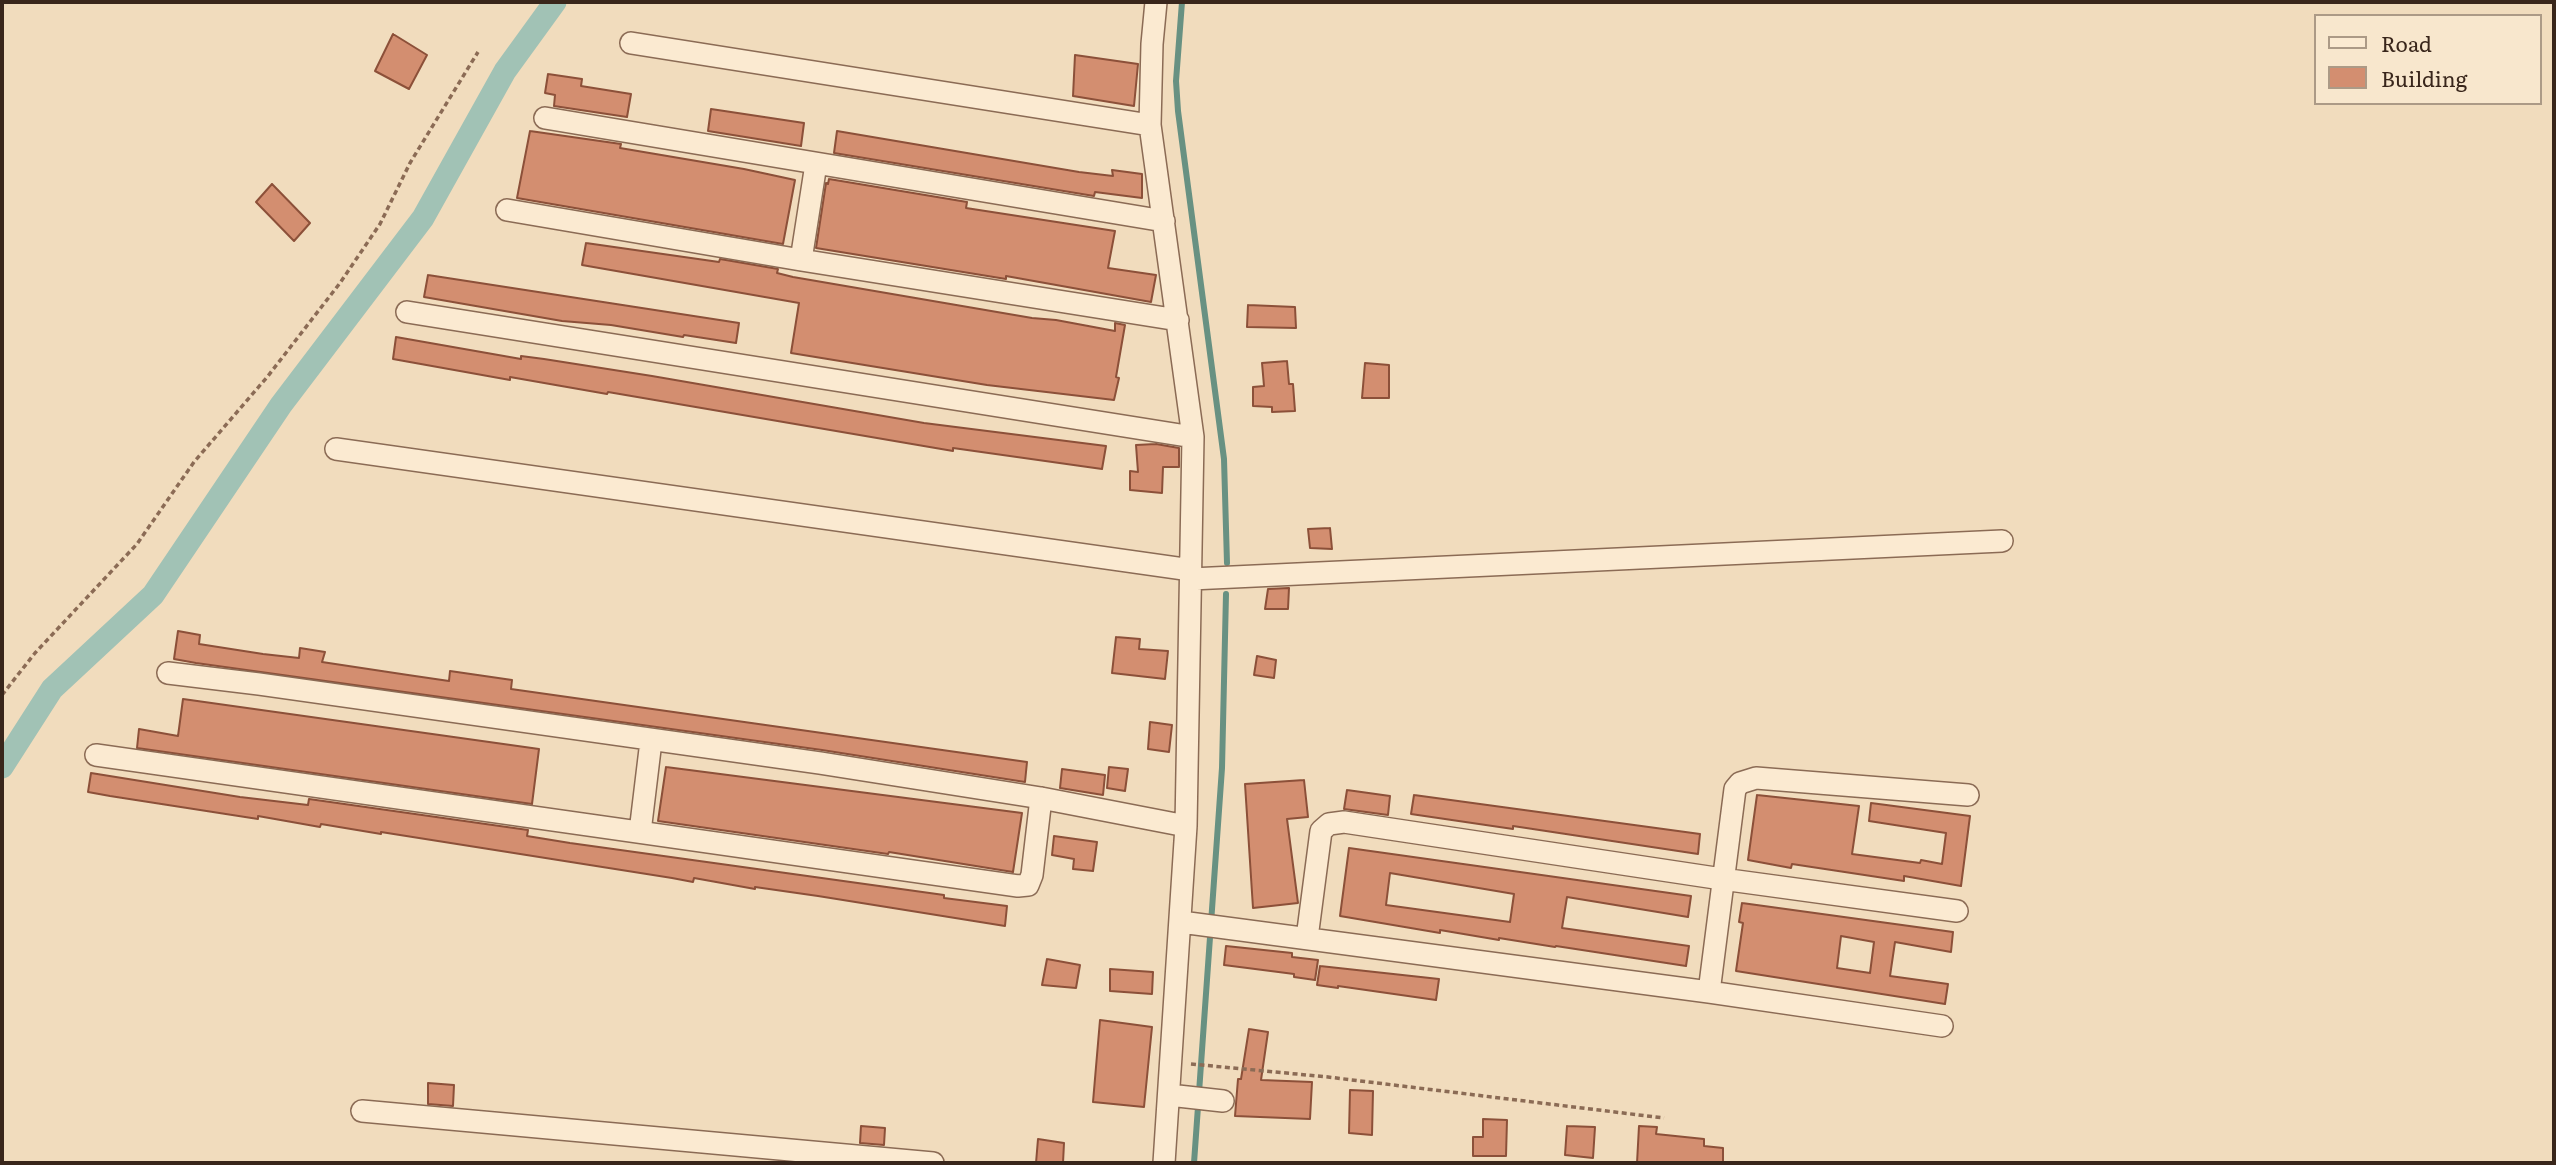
<!DOCTYPE html>
<style>
body{margin:0}
#map{position:relative;width:2556px;height:1165px;overflow:hidden;background:#f1dcbd;font-family:Literata,serif}
canvas{display:block}
.frame{position:absolute;inset:0;border:4px solid #39261b;pointer-events:none}
.legend{position:absolute;left:2314px;top:14px;width:228px;height:91px;box-sizing:border-box;background:#f8e7cd;border:2px solid #ac9a86;margin:0;padding:9px 12px;list-style:none;font-size:21px;color:#39261b}
.legend li{display:flex;align-items:center;gap:14px;height:35px}
.legend b{width:35px;border:2px solid #ac9a86}
</style>
<div id="map">
<canvas width="2556" height="1165"></canvas>
<div class="frame"></div>
<ul class="legend">
<li><b style="height:9px;background:#fbead1"></b>Road</li>
<li><b style="height:19px;background:#d38e70"></b>Building</li>
</ul>
</div>
<script>
const g = document.querySelector('canvas').getContext('2d');
g.lineJoin = 'round';
const poly = rows => new Path2D(rows.map(r => 'M' + r).join(''));
function strokePath(path, color, width, dash) { g.strokeStyle = color; g.lineWidth = width; g.lineCap = dash ? 'butt' : 'round'; g.setLineDash(dash || []); g.stroke(path); }
function fillPath(path, color) { g.fillStyle = color; g.fill(path, 'evenodd'); }
const stream = poly([
 [1182,2,1176,81,1178,111,1224,459,1227,563],
 [1194,1163,1222,768,1226,594]
]);
const canal = poly([
 [2,767,52,689,153,595,281,405,423,218,505,71,555,2]
]);
const building = poly([
 [393,34,427,55,409,89,375,71,393,34],
 [1075,55,1138,64,1134,106,1073,96,1075,55],
 [548,74,582,79,581,86,631,94,627,117,554,106,555,95,545,93,548,74],
 [711,109,804,123,801,146,708,131,711,109],
 [530,131,621,144,620,148,744,169,795,180,783,244,517,198,530,131],
 [837,131,1079,172,1113,176,1112,170,1142,174,1142,198,1095,192,1094,196,834,153,837,131],
 [829,179,967,202,966,208,1115,231,1108,268,1156,275,1151,302,1006,276,1006,279,816,248,826,183,828,184,829,179],
 [272,184,310,223,294,241,256,202,272,184],
 [586,243,719,262,720,259,778,269,777,273,793,277,1032,318,1056,320,1115,331,1115,323,1125,325,1116,377,1119,378,1114,400,987,385,791,353,799,303,582,265,586,243],
 [428,275,739,323,736,343,684,335,683,337,611,325,562,321,424,297,428,275],
 [1248,305,1295,307,1296,328,1247,327,1248,305],
 [396,337,521,359,521,356,544,359,652,376,924,423,1106,446,1102,469,953,448,953,451,608,392,607,394,510,377,510,380,393,359,396,337],
 [1287,361,1289,384,1293,384,1295,411,1272,412,1272,407,1253,406,1253,387,1264,386,1262,363,1287,361],
 [1365,363,1389,365,1389,398,1362,398,1365,363],
 [1156,444,1179,448,1179,467,1163,467,1162,493,1130,490,1130,471,1138,472,1136,445,1156,444],
 [1330,528,1332,549,1310,548,1308,529,1330,528],
 [1289,588,1288,609,1265,609,1268,589,1289,588],
 [178,631,200,635,199,644,263,654,299,658,300,648,325,652,322,662,408,675,449,681,450,671,512,680,511,689,1027,762,1025,782,822,750,196,663,174,659,178,631],
 [1116,637,1140,639,1139,649,1168,651,1165,679,1112,673,1116,637],
 [1257,656,1276,660,1274,678,1254,675,1257,656],
 [183,699,539,749,532,804,137,748,139,729,178,736,183,699],
 [1150,722,1172,725,1169,752,1148,749,1150,722],
 [666,767,1022,813,1013,872,889,852,888,854,658,821,666,767],
 [1109,767,1128,769,1125,791,1107,788,1109,767],
 [1062,769,1105,775,1103,795,1060,788,1062,769],
 [91,773,240,797,308,805,309,799,528,830,527,836,570,843,944,895,944,898,1007,906,1005,926,818,896,755,887,755,889,694,878,693,882,672,878,381,832,381,834,321,824,320,827,258,816,258,819,110,796,88,792,91,773],
 [1304,780,1308,817,1287,819,1298,903,1253,908,1245,784,1304,780],
 [1347,790,1390,796,1388,815,1344,809,1347,790],
 [1414,795,1700,834,1698,854,1513,826,1513,829,1411,814,1414,795],
 [1757,795,1859,806,1852,854,1920,863,1921,860,1942,864,1946,833,1869,821,1871,803,1970,816,1961,886,1904,876,1904,881,1792,864,1791,868,1748,860,1757,795],
 [1054,836,1097,842,1093,871,1073,869,1074,859,1052,855,1054,836],
 [1349,848,1691,896,1688,917,1567,897,1562,928,1689,946,1686,966,1556,946,1555,947,1499,938,1499,940,1440,930,1440,933,1340,916,1349,848],
 [1390,873,1514,894,1510,922,1386,905,1390,873],
 [1742,903,1953,932,1951,952,1895,942,1890,976,1948,984,1945,1004,1736,971,1743,923,1739,922,1742,903],
 [1841,936,1874,942,1870,973,1837,968,1841,936],
 [1226,946,1292,953,1292,957,1318,960,1315,980,1294,977,1294,974,1224,965,1226,946],
 [1047,959,1080,965,1076,988,1042,985,1047,959],
 [1320,966,1439,979,1436,1000,1338,986,1338,988,1317,985,1320,966],
 [1110,969,1153,972,1152,994,1110,991,1110,969],
 [1100,1020,1152,1027,1144,1107,1093,1102,1100,1020],
 [1249,1029,1268,1032,1261,1080,1312,1082,1310,1119,1235,1116,1238,1079,1241,1079,1249,1029],
 [428,1083,454,1085,453,1106,428,1104,428,1083],
 [1350,1090,1373,1091,1372,1135,1349,1133,1350,1090],
 [1483,1119,1507,1120,1506,1156,1473,1156,1473,1137,1483,1137,1483,1119],
 [861,1126,885,1128,884,1145,860,1143,861,1126],
 [1567,1126,1595,1127,1593,1158,1565,1155,1567,1126],
 [1639,1126,1657,1127,1656,1134,1704,1139,1704,1146,1723,1148,1723,1163,1637,1163,1639,1126],
 [1038,1139,1064,1143,1063,1163,1036,1163,1038,1139]
]);
const path = poly([
 [2,695,35,653,137,544,194,462,268,376,340,283,380,224,410,163,478,52],
 [1191,1064,1328,1077,1664,1118]
]);
const minor = poly([
 [1156,2,1152,44,1150,125,1193,437,1186,826,1164,1163],
 [631,43,1150,125],
 [545,118,1164,221],
 [507,210,801,260,816,164],
 [801,260,1178,320],
 [407,312,1193,437],
 [336,449,1191,570],
 [1191,579,2002,541],
 [168,673,259,684,820,763,1041,798,1186,826],
 [96,755,1018,886,1028,885,1032,875,1041,798],
 [640,832,651,741],
 [1181,922,1709,992,1942,1026],
 [1307,938,1321,831,1329,824,1344,822,1722,879,1957,911],
 [1709,992,1735,789,1740,783,1756,778,1968,795],
 [1169,1095,1223,1101],
 [362,1111,933,1163]
]);
strokePath(stream, '#689182', 6);
strokePath(canal, '#a1c2b5', 23);
fillPath(building, '#d38e70');
strokePath(building, '#8c5039', 2);
strokePath(minor, '#8b6b55', 24);
strokePath(path, '#8b6b55', 3.5, [5, 3.5]);
strokePath(minor, '#fbead1', 21);
</script>
